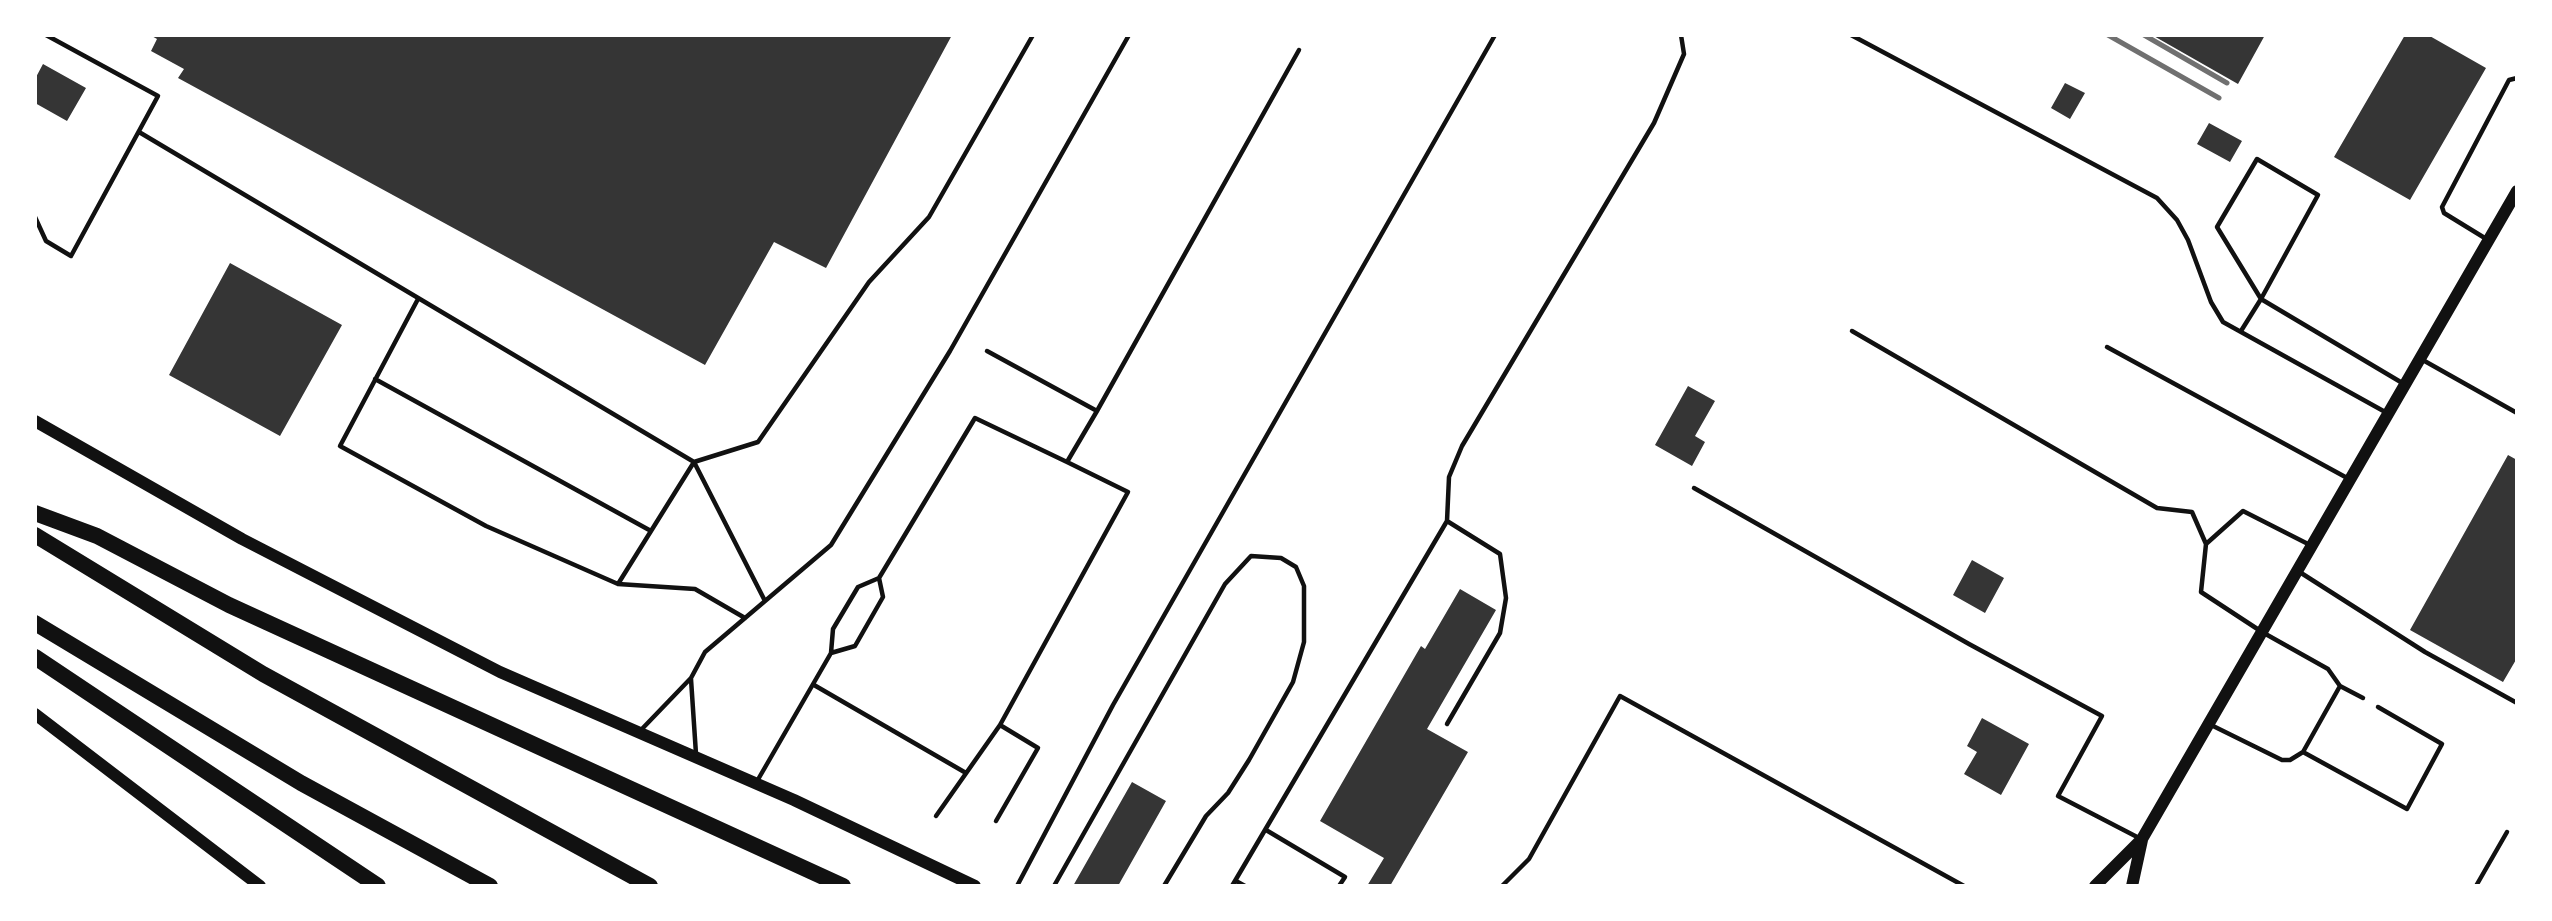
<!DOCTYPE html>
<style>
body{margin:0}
#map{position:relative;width:2552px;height:921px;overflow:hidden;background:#fff;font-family:Lato,sans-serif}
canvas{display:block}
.frame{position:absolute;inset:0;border:37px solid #fff;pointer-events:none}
</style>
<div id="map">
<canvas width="2552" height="921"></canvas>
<div class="frame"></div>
</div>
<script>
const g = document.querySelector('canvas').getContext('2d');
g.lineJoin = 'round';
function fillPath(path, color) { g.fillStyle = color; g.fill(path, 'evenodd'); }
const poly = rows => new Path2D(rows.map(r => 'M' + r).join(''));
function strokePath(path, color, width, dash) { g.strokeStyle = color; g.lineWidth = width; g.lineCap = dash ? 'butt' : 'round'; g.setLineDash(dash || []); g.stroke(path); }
const building = poly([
 [150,35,952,35,826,268,774,242,705,365,178,78,184,69,151,51,157,39],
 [2152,35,2265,35,2238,84],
 [2405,35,2428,35,2486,68,2410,200,2334,157],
 [43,64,86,88,67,121,35,103,35,79],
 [2065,83,2085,93,2070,119,2051,108],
 [2209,123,2242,141,2230,162,2197,144],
 [230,263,342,325,280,436,169,375],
 [1688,386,1715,401,1695,436,1705,442,1692,466,1655,445],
 [2508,455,2517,460,2517,658,2503,682,2410,630],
 [1972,560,2004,578,1985,613,1953,595],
 [1460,589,1496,610,1427,729,1468,752,1390,886,1367,886,1384,858,1320,821,1421,646,1425,649],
 [1982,718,2029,744,2001,795,1964,774,1977,752,1967,746],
 [1132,782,1166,801,1118,886,1073,886]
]);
const service = poly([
 [1851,35,2157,198,2177,220,2188,240,2211,302,2223,322,2387,413],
 [139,132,694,462,765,601],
 [35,217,46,241,71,256,158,96,46,35],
 [2488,240,2444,213,2442,207,2509,80,2517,78],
 [418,299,340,446,486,526,618,584,695,589,745,618],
 [1852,331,2157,508,2192,512,2206,544,2201,592,2262,632,2328,669,2340,686,2303,752,2290,760,2282,760,2209,724],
 [2241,331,2261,299,2318,195,2257,159,2217,227,2261,299,2404,384],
 [2107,347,2349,479],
 [987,351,1097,411],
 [2421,359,2517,413],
 [375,379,651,531],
 [1694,488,1969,644,2102,716,2058,796,2141,839],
 [1447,521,1449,477,1462,446,1654,123,1684,54,1681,35],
 [2206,544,2243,511,2310,545],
 [2298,571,2425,652,2517,703],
 [618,584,694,462,758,442,869,282,929,217,1033,35],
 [831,653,855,646,883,597,879,578],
 [691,679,696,754],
 [814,685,966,773],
 [2340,686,2363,698],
 [640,731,691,678,705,652,831,545,950,351,1129,35],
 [2303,752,2407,809,2442,744,2378,707],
 [756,783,831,653,833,629,858,587,879,578,975,418,1067,462,1097,411,1299,50],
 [936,816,1000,725,1128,492,1067,462],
 [996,821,1038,748,1000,725],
 [1266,830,1345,877,1339,886],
 [1236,881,1245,886],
 [1017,886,1113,705,1495,35],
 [1054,886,1225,584,1251,556,1281,558,1296,567,1304,586,1304,642,1293,682,1249,760,1228,793,1206,816,1164,886],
 [1232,886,1447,521,1500,554,1506,598,1500,633,1447,724],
 [1502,886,1529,859,1620,696,1964,886],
 [2476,886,2507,832]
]);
const secondary = poly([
 [35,421,242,539,500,672,794,800,975,886],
 [35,714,260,886],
 [2095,886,2142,839,2517,191],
 [2132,886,2142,840]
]);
const motorway = poly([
 [35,513,97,536,229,605,843,886],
 [35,535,263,674,650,886],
 [35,623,301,783,490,886],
 [35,657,378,886]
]);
const rail = poly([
 [2108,35,2219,98],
 [2144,35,2227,83]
]);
fillPath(building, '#353535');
strokePath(service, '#111', 4.5);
strokePath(secondary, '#111', 12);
strokePath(motorway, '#111', 16);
strokePath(rail, '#707070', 5);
</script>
